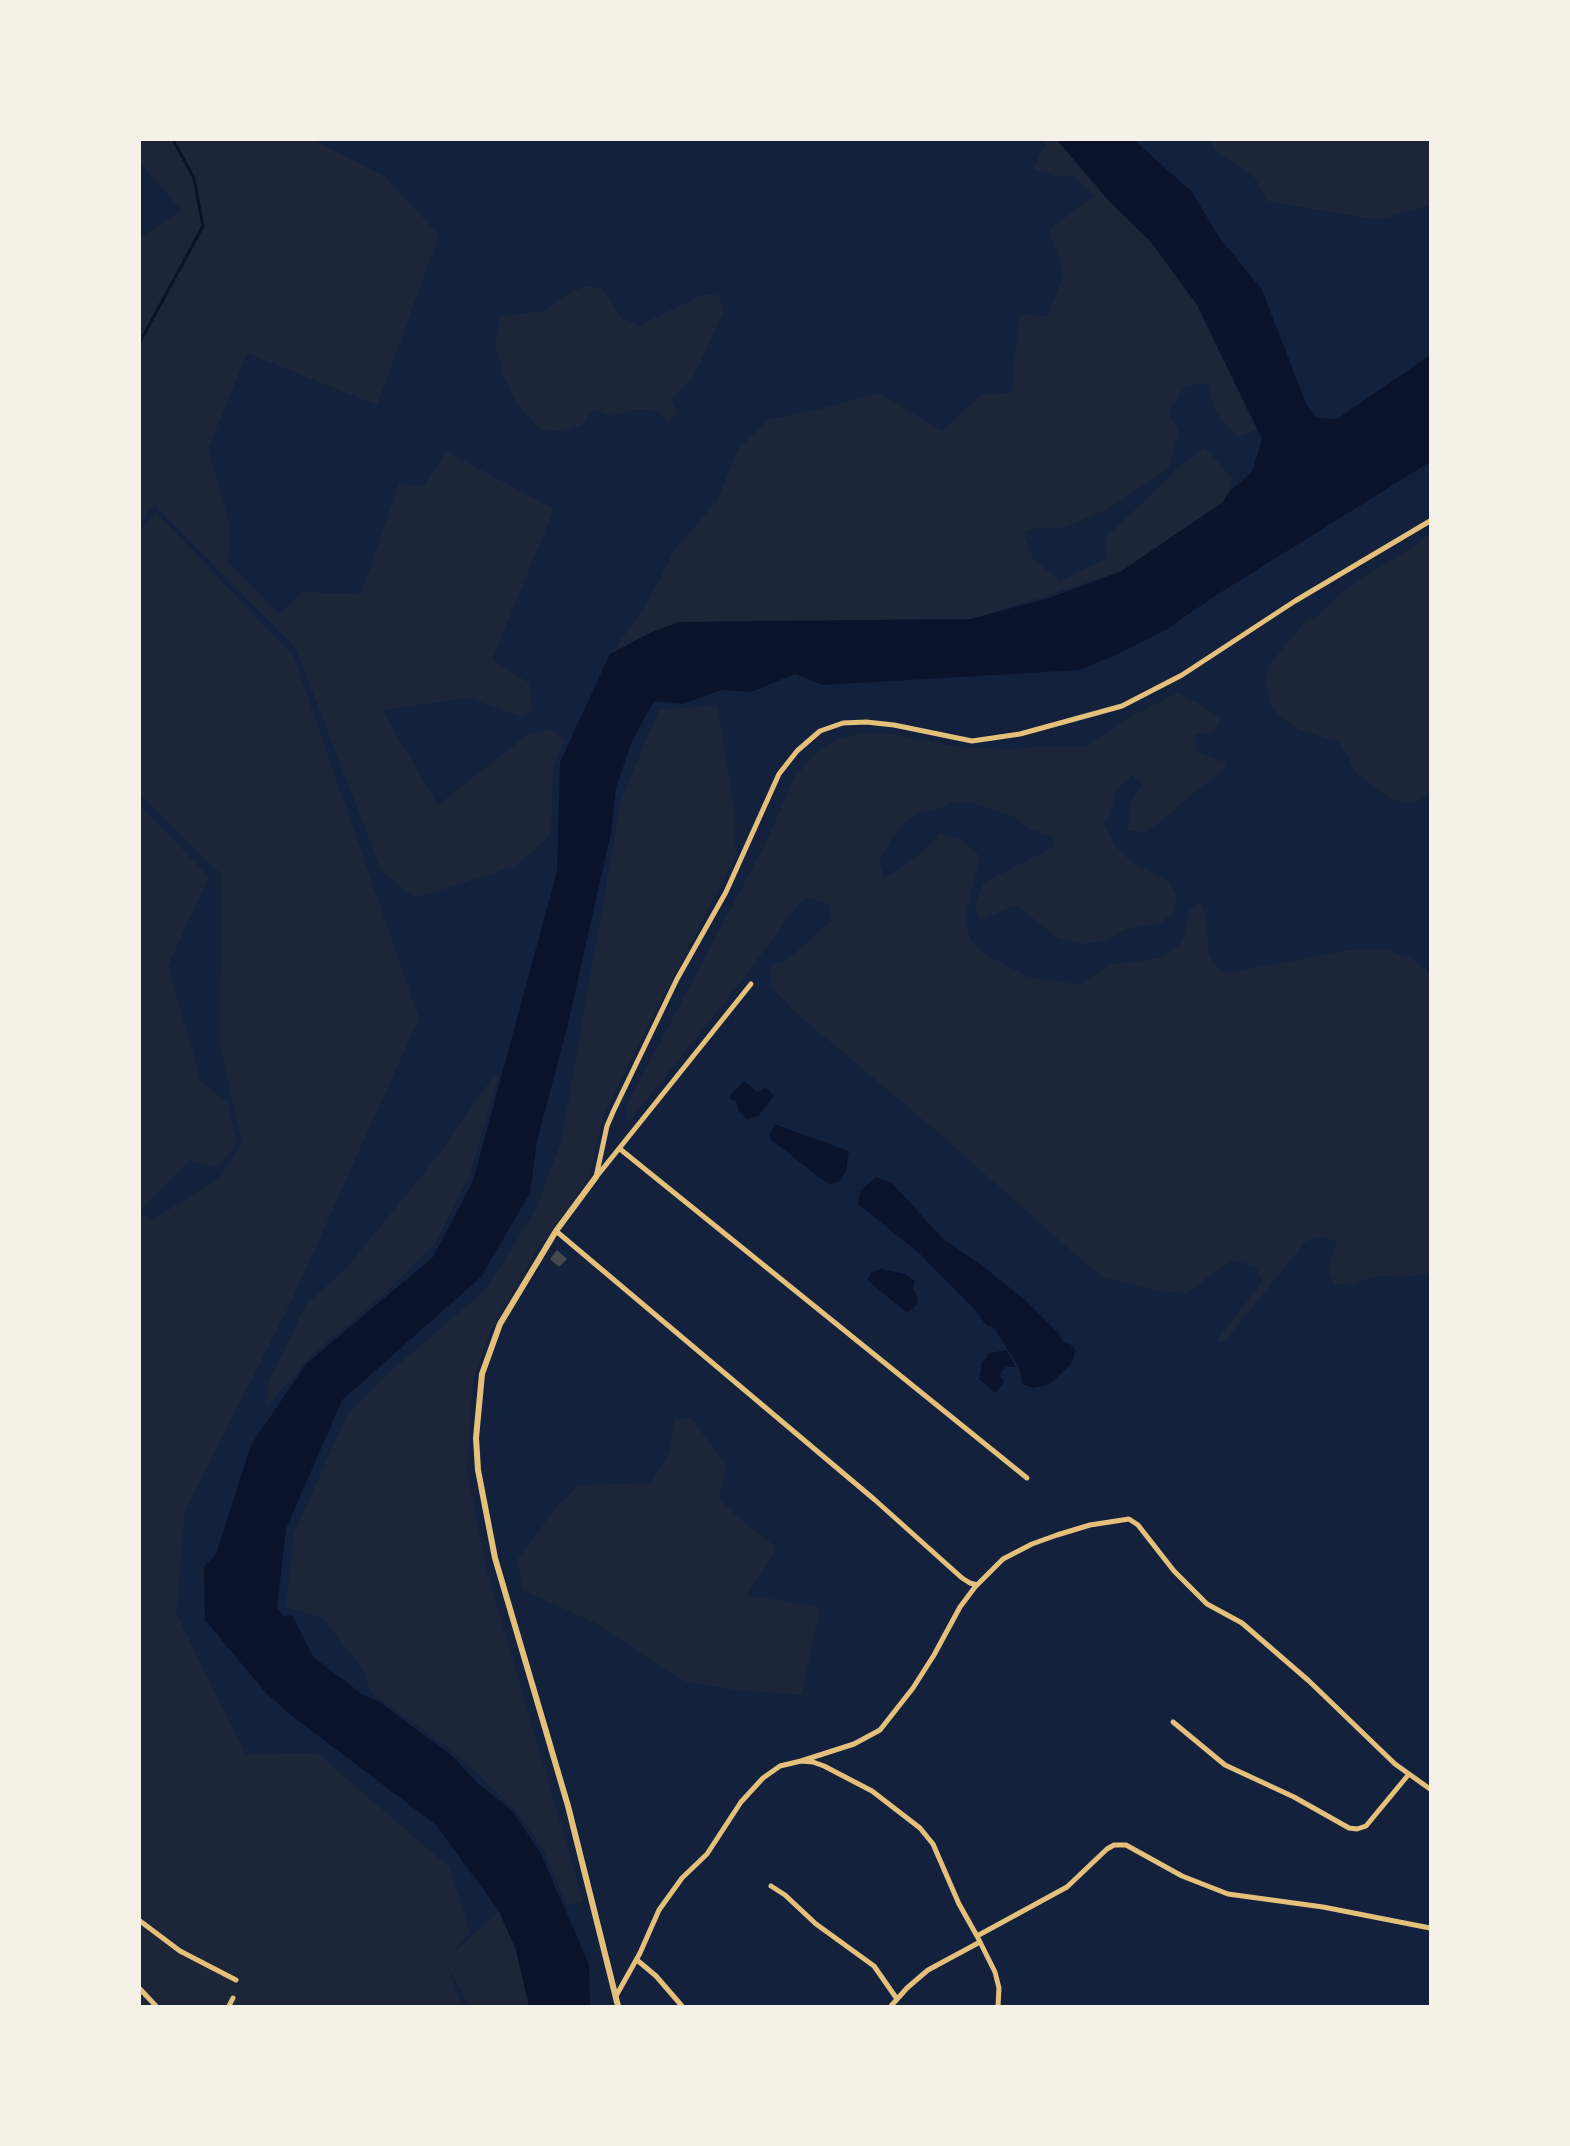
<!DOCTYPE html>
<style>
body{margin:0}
#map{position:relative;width:1570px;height:2146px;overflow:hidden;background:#14213d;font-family:Montserrat,sans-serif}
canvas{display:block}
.frame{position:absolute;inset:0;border:141px solid #f6f1e7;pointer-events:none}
</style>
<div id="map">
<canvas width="1570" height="2146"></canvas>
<div class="frame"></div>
</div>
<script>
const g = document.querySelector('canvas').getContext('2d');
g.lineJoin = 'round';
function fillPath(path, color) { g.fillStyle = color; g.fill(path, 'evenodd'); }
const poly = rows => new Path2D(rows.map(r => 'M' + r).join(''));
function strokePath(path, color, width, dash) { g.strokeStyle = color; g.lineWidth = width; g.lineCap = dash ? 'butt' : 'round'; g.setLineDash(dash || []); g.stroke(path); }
const green = poly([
 [140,140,313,140,384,176,439,235,377,405,247,353,208,449,230,525,228,562,279,614,302,592,361,594,399,484,424,486,446,451,554,509,492,660,529,683,533,709,522,717,469,698,382,710,438,805,526,736,551,729,565,740,553,765,551,835,515,866,415,898,382,872,296,649,155,505,140,522,140,238,181,210,140,163],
 [1047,140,1057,140,1110,202,1151,242,1197,305,1257,429,1237,437,1215,411,1208,384,1186,385,1168,413,1179,432,1169,467,1110,508,1060,529,1037,527,1023,533,1033,559,1060,581,1107,558,1105,538,1186,461,1205,447,1232,478,1229,492,1222,503,1120,572,972,619,680,622,610,654,644,609,675,549,717,501,738,449,769,419,817,410,879,393,942,431,982,394,1011,393,1020,314,1048,316,1064,274,1049,230,1093,197,1076,177,1054,176,1033,169],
 [1209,140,1430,140,1430,205,1378,220,1267,201,1255,178,1217,152],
 [588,286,603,289,621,318,640,325,702,295,718,295,724,311,694,376,671,399,677,413,668,423,657,411,638,409,610,416,594,409,582,425,563,432,540,429,517,404,503,374,495,343,501,316,544,311,570,292],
 [156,512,294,657,419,1018,290,1304,185,1511,176,1613,246,1754,317,1753,449,1867,470,1932,450,1956,499,1911,516,1950,529,2006,469,2006,448,1967,462,2006,140,2006,140,1213,152,1220,220,1178,242,1143,220,1045,221,874,140,795,140,530],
 [1430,534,1430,795,1411,803,1393,800,1357,774,1340,743,1296,728,1273,710,1265,683,1269,665,1304,623,1317,616,1344,590,1411,548],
 [1177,693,1208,709,1221,720,1214,732,1195,734,1197,752,1227,763,1222,772,1198,789,1163,820,1144,832,1127,831,1131,802,1143,785,1132,775,1117,790,1110,814,1103,822,1116,847,1131,862,1168,881,1177,895,1174,912,1161,923,1126,929,1108,940,1083,944,1059,939,1018,906,1011,907,981,920,975,906,983,883,1053,847,1053,836,1028,829,1015,817,972,803,952,802,939,809,922,812,902,824,887,846,879,862,884,877,894,873,924,850,940,833,961,840,980,856,967,909,966,925,972,942,985,954,1029,977,1080,985,1110,965,1159,958,1178,946,1184,936,1189,911,1200,901,1206,915,1209,955,1214,964,1226,973,1351,950,1384,949,1411,958,1430,973,1430,1273,1407,1277,1377,1276,1351,1285,1334,1284,1328,1269,1337,1242,1321,1237,1306,1241,1225,1341,1219,1342,1217,1339,1263,1281,1255,1266,1231,1260,1187,1293,1158,1291,1105,1278,1093,1270,941,1135,794,1011,772,988,770,966,786,961,832,920,829,904,806,897,793,911,741,982,627,1124,627,1105,768,838,794,778,817,752,840,738,862,733,889,734,958,747,1013,749,1037,747,1085,747,1130,717],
 [717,705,734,808,736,855,605,1111,588,1179,535,1253,491,1330,473,1380,467,1470,486,1568,583,1901,567,1905,543,1849,515,1810,454,1752,369,1691,366,1674,323,1618,286,1607,294,1533,346,1417,386,1375,484,1291,534,1214,561,1143,621,800,659,710],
 [140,805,209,877,168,966,201,1081,228,1103,237,1143,218,1168,190,1160,142,1209,140,1207],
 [495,1074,499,1076,469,1177,434,1245,386,1292,314,1353,267,1406,268,1382,306,1305,349,1265,436,1158],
 [691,1418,726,1465,719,1499,740,1519,777,1548,746,1595,820,1607,802,1695,738,1690,686,1682,595,1623,523,1590,517,1560,558,1505,579,1485,651,1483,670,1451,674,1420]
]);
const water = poly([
 [1057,140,1134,140,1191,191,1220,238,1262,290,1306,403,1317,418,1337,419,1430,355,1430,462,1215,596,1167,629,1120,653,1080,670,823,685,795,674,751,692,721,690,683,704,654,701,632,741,616,788,611,833,568,1024,537,1141,530,1193,481,1277,342,1400,286,1529,277,1608,284,1616,292,1615,313,1657,362,1694,378,1701,451,1755,479,1784,512,1811,540,1852,589,1964,590,2006,529,2006,516,1950,499,1911,436,1825,292,1716,265,1692,205,1620,204,1567,216,1554,251,1445,306,1364,433,1257,473,1181,557,871,560,762,610,654,652,632,679,622,971,619,1049,598,1120,572,1222,503,1229,492,1252,472,1262,439,1197,305,1151,242,1110,202],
 [744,1081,758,1092,766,1088,774,1096,758,1116,747,1119,739,1112,736,1101,731,1100,730,1095],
 [774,1124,849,1151,846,1171,839,1182,830,1184,820,1178,769,1138],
 [876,1177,893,1184,942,1238,980,1264,1025,1300,1059,1334,1064,1343,1070,1344,1076,1350,1071,1364,1050,1384,1034,1388,1022,1384,1019,1367,994,1328,986,1325,976,1311,920,1254,858,1204,860,1191],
 [881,1269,905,1274,915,1281,913,1289,918,1296,917,1304,911,1310,906,1312,867,1280,872,1272],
 [1006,1350,1016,1367,1006,1367,999,1374,1004,1382,997,1391,994,1392,979,1379,982,1363,990,1353]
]);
const stream = poly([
 [140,342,203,226,194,178,173,140]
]);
const building = poly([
 [557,1250,567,1259,559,1267,550,1259]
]);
const minor = poly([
 [620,1149,1027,1478],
 [597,1176,751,984],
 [596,1177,607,1126,613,1112,677,979,726,892,779,774,797,751,820,731,843,723,866,722,894,725,972,741,1020,734,1122,706,1182,675,1295,601,1430,521],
 [556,1231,875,1500,962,1578,970,1583,977,1585],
 [1173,1722,1225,1765,1294,1797,1349,1828,1357,1829,1366,1826,1409,1774],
 [801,1761,854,1744,880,1730,913,1688,934,1655,960,1607,975,1587,1003,1559,1032,1544,1057,1535,1090,1525,1129,1519,1138,1525,1174,1571,1207,1604,1242,1623,1309,1681,1395,1764,1430,1789],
 [771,1886,785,1895,816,1924,874,1966,897,1999],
 [140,1921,180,1951,236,1980],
 [977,1936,1067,1887,1107,1849,1114,1845,1126,1845,1182,1876,1228,1894,1323,1907,1430,1928],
 [637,1960,656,1976,682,2006],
 [140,1989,156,2006],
 [616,1996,640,1953,659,1910,682,1878,707,1854,741,1802,763,1778,780,1766,801,1761,813,1762,824,1766,872,1791,920,1828,933,1844,959,1904,977,1936,995,1972,999,1988,998,2006],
 [229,2006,233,1998],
 [891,2006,907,1988,928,1970,980,1942]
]);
const tertiary = poly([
 [596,1177,556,1231,500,1324,482,1374,476,1438,478,1470,495,1558,568,1806,618,2006]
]);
fillPath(green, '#1d2539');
fillPath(water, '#0b132b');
strokePath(stream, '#0b132b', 3);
fillPath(building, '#48494c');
strokePath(minor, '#e5c07b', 5);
strokePath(tertiary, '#e5c07b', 6);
</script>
